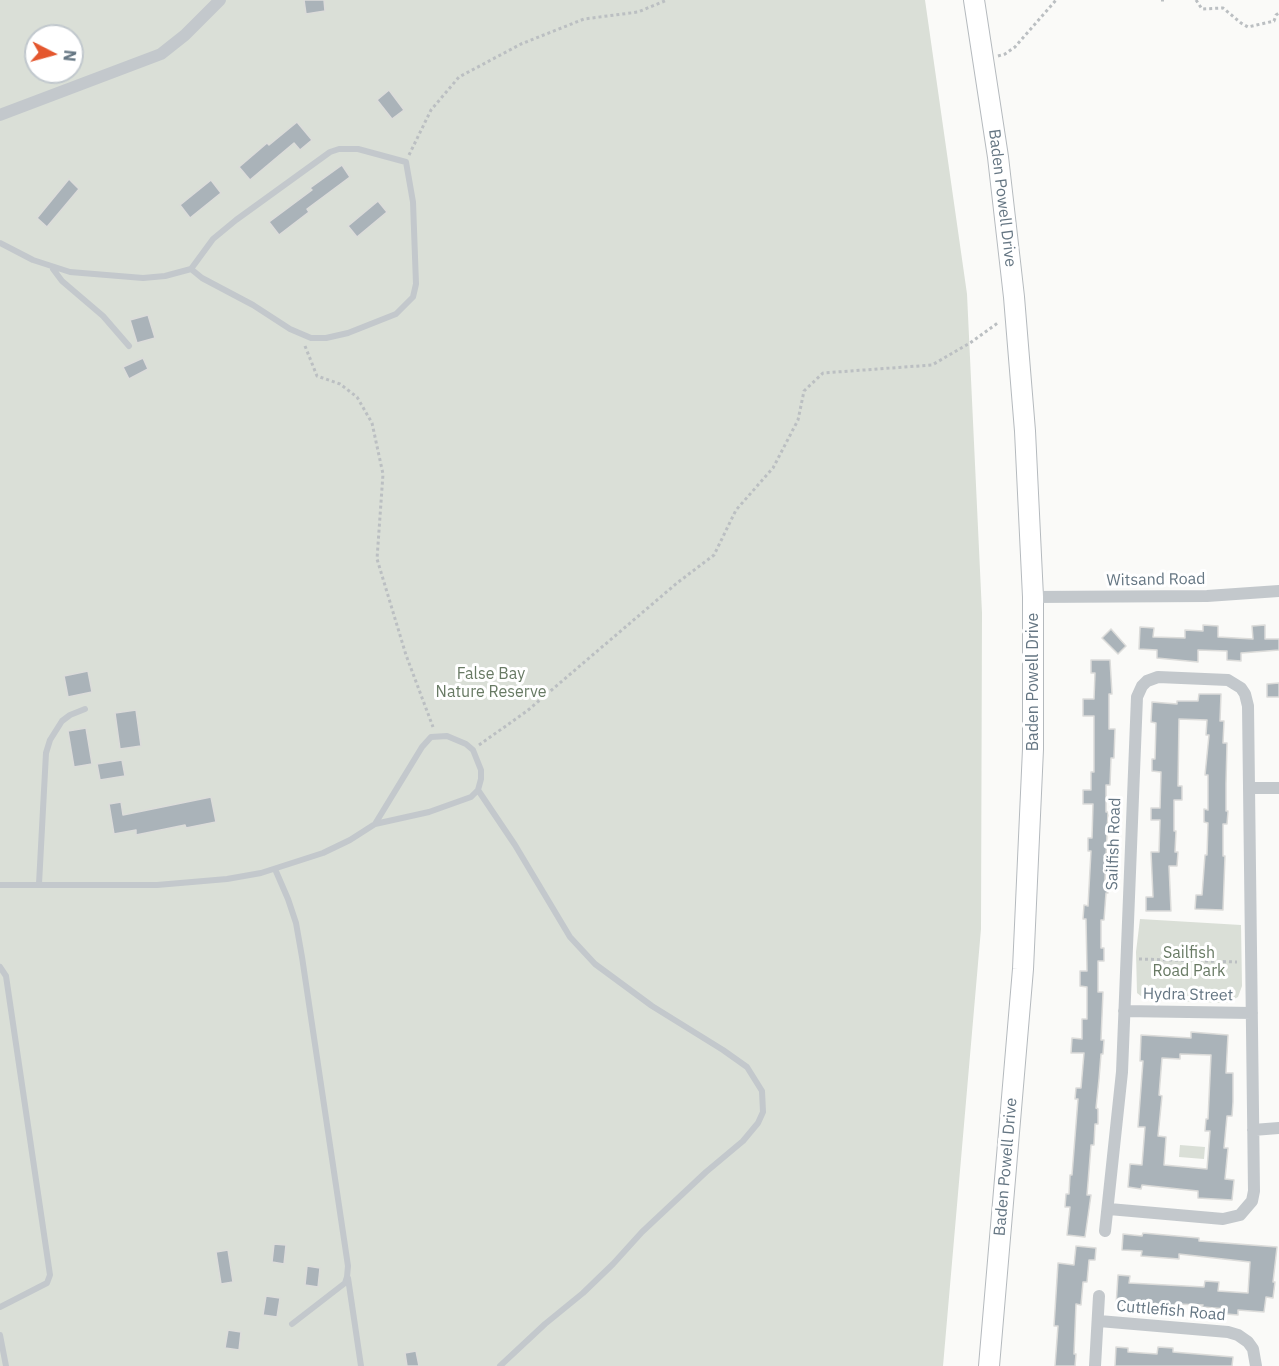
<!DOCTYPE html>
<style>
body{margin:0}
#map{position:relative;width:1279px;height:1366px;overflow:hidden;background:#fafaf8;font-family:"IBM Plex Sans",sans-serif}
canvas{display:block}
.north{position:absolute;left:24px;top:24px;width:60px;height:60px;box-sizing:border-box;background:#fff;border:2px solid #c1c8cd;border-radius:50%;rotate:96deg;font-size:16px;font-weight:700;line-height:24px;text-align:center;color:#657683}
.north::after{content:'';display:block;margin:auto;width:21px;height:27px;background:#e4572e;clip-path:polygon(50% 0,100% 100%,50% 72%,0 100%)}
</style>
<div id="map">
<canvas width="1279" height="1366"></canvas>
<div class="north">N</div>
</div>
<script>
const g = document.querySelector('canvas').getContext('2d');
g.lineJoin = 'round';
function fillPath(path, color) { g.fillStyle = color; g.fill(path, 'evenodd'); }
const poly = rows => new Path2D(rows.map(r => 'M' + r).join(''));
function strokePath(path, color, width, dash) { g.strokeStyle = color; g.lineWidth = width; g.lineCap = dash ? 'butt' : 'round'; g.setLineDash(dash || []); g.stroke(path); }
function drawText(font, color, halo, rows, align = 'center') {
  g.font = font + ' "IBM Plex Sans",sans-serif'; g.lineWidth = 6; g.setLineDash([]); g.textBaseline = 'middle'; g.strokeStyle = halo; g.fillStyle = color; for (const [text, x, y, turn = 0] of rows) {
    g.save(); g.translate(x, y); g.rotate((+turn || 0) * Math.PI / 180); g.textAlign = isNaN(turn) ? turn : align; if (halo) g.strokeText(text, 0, 0); g.fillText(text, 0, 0); g.restore();
  }
}
const green = poly([
 [0,0,925,0,967,294,982,613,981,929,943,1366,0,1366],
 [36,36,72,36,72,72,36,72],
 [1140,919,1241,925,1242,986,1238,997,1226,1003,1146,1000,1137,993,1136,952],
 [1180,1145,1205,1147,1204,1159,1179,1157]
]);
const building = poly([
 [304,0,324,0,325,11,306,14,304,0],
 [389,90,404,110,392,119,377,100,389,90],
 [297,122,312,140,300,150,294,143,250,180,239,167,267,143,269,145,297,122],
 [342,165,350,177,307,209,309,212,279,235,269,222,312,190,310,188,342,165],
 [69,179,79,189,47,227,37,218,69,179],
 [211,180,221,193,190,218,180,205,211,180],
 [378,201,387,212,357,237,348,226,378,201],
 [148,315,155,338,137,343,130,320,148,315],
 [143,358,148,369,129,379,123,367,143,358],
 [1203,625,1218,626,1218,637,1253,639,1252,626,1265,625,1265,639,1279,639,1279,650,1241,653,1241,661,1227,660,1227,651,1198,650,1198,662,1157,658,1157,650,1139,649,1140,627,1154,628,1153,637,1185,638,1185,630,1203,631,1203,625],
 [1111,629,1126,646,1118,654,1102,638,1111,629],
 [1091,660,1110,660,1112,694,1109,694,1109,729,1115,729,1114,758,1111,758,1110,785,1106,785,1106,812,1108,812,1105,881,1108,881,1108,893,1106,893,1104,920,1101,920,1101,948,1104,948,1104,961,1098,961,1098,992,1103,992,1101,1040,1104,1040,1103,1054,1101,1054,1099,1079,1096,1108,1098,1109,1098,1124,1095,1124,1094,1145,1091,1145,1087,1195,1091,1195,1085,1237,1067,1235,1070,1207,1065,1207,1066,1194,1069,1194,1070,1175,1072,1175,1078,1099,1075,1099,1076,1088,1081,1088,1084,1053,1071,1053,1072,1038,1082,1039,1082,1019,1087,1019,1087,987,1080,986,1080,971,1087,971,1086,919,1083,919,1084,905,1088,906,1091,851,1088,851,1088,838,1092,838,1093,804,1083,804,1083,790,1091,790,1091,772,1094,772,1094,716,1083,716,1083,699,1094,699,1095,673,1091,673,1091,660],
 [88,671,92,692,68,697,64,676,88,671],
 [1279,683,1279,697,1267,697,1267,684,1279,683],
 [1199,694,1221,694,1220,721,1224,721,1223,743,1227,743,1226,784,1226,811,1228,811,1227,824,1223,824,1223,856,1225,856,1223,910,1195,909,1196,895,1202,895,1205,855,1207,855,1208,823,1204,822,1204,809,1208,810,1208,775,1205,775,1209,735,1206,735,1207,720,1179,719,1178,786,1182,786,1182,800,1174,800,1174,831,1176,831,1175,852,1178,852,1177,866,1169,866,1171,911,1146,911,1146,897,1153,897,1151,852,1159,852,1160,820,1151,820,1151,808,1160,808,1161,772,1152,771,1152,759,1155,759,1156,723,1151,722,1152,702,1177,704,1177,701,1198,701,1199,694],
 [136,710,141,746,120,749,115,713,136,710],
 [86,728,92,764,74,767,68,731,86,728],
 [122,760,125,776,100,780,97,764,122,760],
 [211,797,216,822,186,828,185,825,136,835,136,830,114,834,109,804,121,802,123,815,211,797],
 [1191,1032,1228,1035,1226,1073,1233,1073,1233,1102,1232,1116,1227,1116,1224,1148,1228,1148,1225,1179,1234,1180,1232,1200,1198,1198,1198,1191,1179,1189,1142,1185,1141,1189,1128,1187,1130,1164,1142,1165,1145,1127,1138,1127,1143,1061,1140,1061,1141,1035,1191,1038,1191,1032],
 [1180,1054,1211,1055,1208,1119,1206,1119,1205,1131,1210,1131,1207,1169,1164,1165,1166,1137,1158,1136,1162,1096,1159,1095,1162,1058,1180,1059,1180,1054],
 [1143,1233,1199,1238,1199,1241,1277,1247,1273,1282,1275,1282,1273,1298,1266,1297,1264,1312,1238,1310,1238,1315,1226,1314,1227,1309,1202,1307,1203,1305,1175,1304,1175,1308,1116,1306,1118,1275,1130,1276,1129,1283,1204,1287,1205,1281,1219,1282,1218,1291,1248,1293,1250,1262,1179,1254,1179,1259,1141,1256,1142,1251,1122,1250,1123,1234,1142,1236,1143,1233],
 [274,1244,286,1245,284,1264,272,1262,274,1244],
 [1076,1246,1096,1248,1095,1260,1089,1260,1087,1282,1083,1282,1081,1305,1076,1304,1074,1354,1076,1354,1075,1366,1055,1366,1058,1326,1054,1326,1058,1263,1074,1265,1076,1246],
 [228,1250,233,1282,221,1284,216,1252,228,1250],
 [307,1266,320,1268,318,1287,305,1285,307,1266],
 [266,1296,280,1298,277,1317,263,1315,266,1296],
 [228,1330,241,1332,239,1350,225,1348,228,1330],
 [1116,1347,1128,1348,1128,1352,1157,1354,1158,1347,1173,1348,1173,1352,1233,1357,1232,1366,1115,1366,1116,1347],
 [416,1351,419,1366,407,1366,405,1353,416,1351]
]);
const path = poly([
 [1161,0,1164,0],
 [1196,0,1202,9,1223,8,1241,23,1248,27,1274,21,1276,15,1279,13],
 [998,56,1005,54,1015,47,1056,0],
 [409,155,431,110,459,77,521,44,584,19,638,12,667,0],
 [305,346,317,376,340,384,357,397,372,423,383,474,377,559,406,655,433,727],
 [479,745,527,711,677,583,714,555,736,510,773,468,798,420,804,391,823,373,932,365,970,343,999,322],
 [1139,959,1237,962]
]);
const service = poly([
 [0,243,33,260,70,272,143,278,165,276,191,269,213,239,236,220,330,152,339,149,358,149,406,162,413,202,416,284,413,297,396,314,348,333,326,338,311,338,290,329,253,305,202,278,191,269],
 [53,269,62,281,103,316,129,346],
 [478,790,515,845,570,937,595,964,652,1006,723,1050,747,1067,762,1091,763,1112,758,1123,743,1141,706,1172,642,1232,613,1264,583,1293,545,1324,500,1366],
 [275,869,288,899,296,923,302,957,348,1266,347,1277,345,1283,292,1324],
 [39,884,46,753,50,740,62,721,70,715,85,709],
 [0,885,157,885,227,879,261,873,323,853,350,840,375,824,422,747,431,737,447,736,466,744,473,750,481,770,481,779,478,790,471,797,429,812,375,824],
 [0,967,6,976,50,1275,47,1283,0,1307],
 [348,1278,361,1366],
 [0,1335,6,1366]
]);
const minor = poly([
 [0,115,161,54,185,35,220,0],
 [1033,597,1207,596,1279,591],
 [1249,788,1279,788],
 [1124,1011,1252,1013],
 [1253,1130,1279,1128],
 [1105,1231,1122,1072,1137,697,1142,686,1147,681,1158,677,1228,680,1241,688,1245,694,1248,706,1254,1191,1252,1201,1240,1215,1223,1219,1109,1209],
 [1099,1321,1228,1332,1238,1335,1248,1342,1253,1349,1256,1366],
 [1095,1366,1099,1296]
]);
const primary = poly([
 [974,0,998,157,1014,297,1025,431,1033,597,1033,749,1023,969,989,1366]
]);
const streetNames = [
 ["Baden Powell Drive",1002,198,83],
 ["Witsand Road",1156,580,-1],
 ["Baden Powell Drive",1033,682,-90],
 ["Sailfish Road",1114,844,-88],
 ["Hydra Street",1188,995,1],
 ["Baden Powell Drive",1006,1167,-85],
 ["Cuttlefish Road",1171,1311,5]
];
const parkNames = [
 ["False Bay",491,674],
 ["Nature Reserve",491,692],
 ["Sailfish",1189,953],
 ["Road Park",1189,971]
];
fillPath(green, '#dadfd7');
fillPath(building, '#aab3b9');
strokePath(building, '#dcdcda', 1.5);
strokePath(primary, '#b5babe', 22);
strokePath(path, '#bbbfc2', 3, [3, 3]);
strokePath(service, '#c3c8cc', 6);
strokePath(minor, '#c3c8cc', 12);
strokePath(primary, '#fff', 20);
drawText('16px', '#657683', '#fff', streetNames);
drawText('16px', '#687a64', '#fff', parkNames);
</script>
